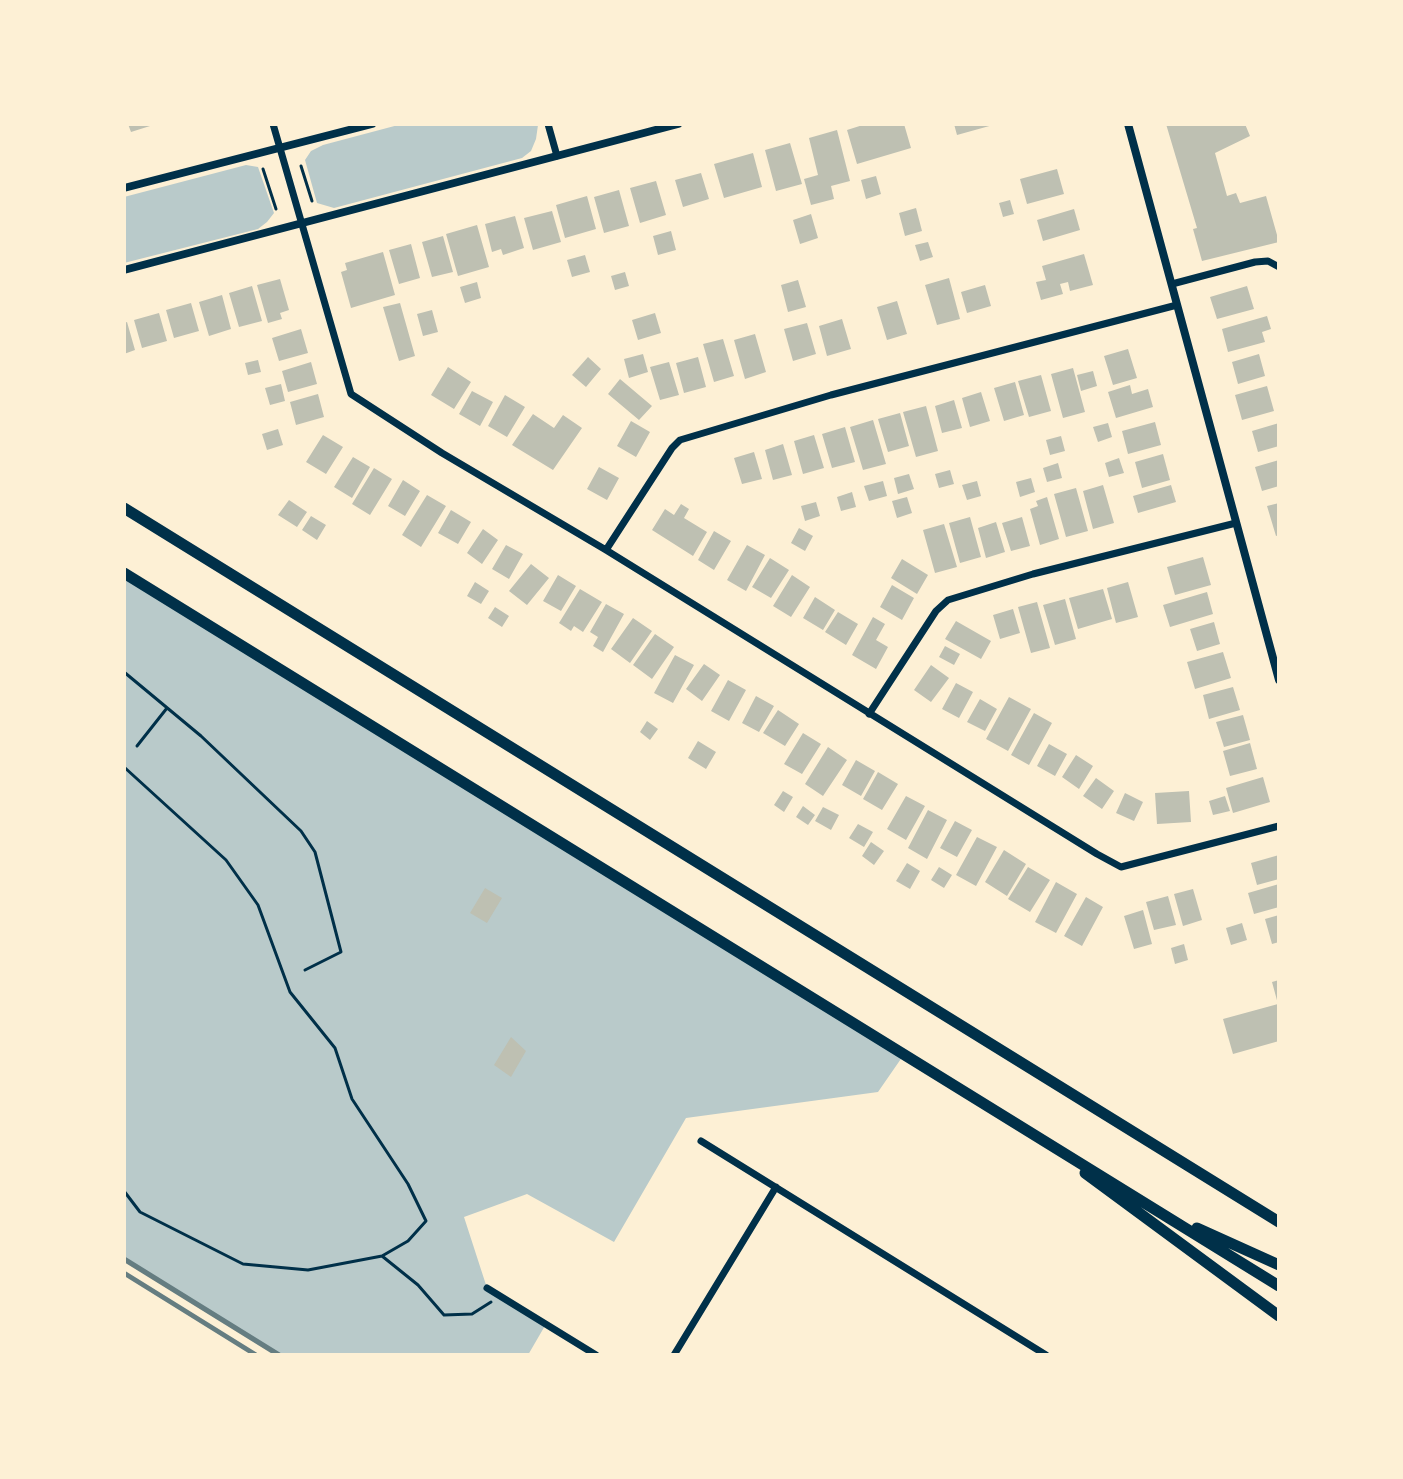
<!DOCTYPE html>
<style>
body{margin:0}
#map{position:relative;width:1403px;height:1479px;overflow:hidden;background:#fdf0d5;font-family:Cabin,sans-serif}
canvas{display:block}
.frame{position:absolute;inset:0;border:126px solid #fdf0d5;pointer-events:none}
</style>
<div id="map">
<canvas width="1403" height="1479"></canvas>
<div class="frame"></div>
</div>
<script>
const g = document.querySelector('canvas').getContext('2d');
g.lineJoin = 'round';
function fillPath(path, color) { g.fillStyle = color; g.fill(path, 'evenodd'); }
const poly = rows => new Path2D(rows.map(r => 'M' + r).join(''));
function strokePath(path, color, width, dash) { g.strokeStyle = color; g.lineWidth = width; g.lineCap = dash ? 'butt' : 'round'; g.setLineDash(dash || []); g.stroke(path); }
const green = poly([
 [402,124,538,124,538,125,536,139,531,151,522,158,334,208,317,203,305,160,311,151,323,145],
 [246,165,258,167,274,213,267,222,258,229,124,263,124,197],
 [124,572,905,1053,878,1092,686,1118,614,1242,527,1194,464,1217,487,1288,546,1324,528,1355,279,1355,124,1259]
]);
const building = poly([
 [128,124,150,124,150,126,131,132],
 [866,124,904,124,911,148,857,164,847,130],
 [954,124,993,124,993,125,957,135],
 [1166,124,1245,124,1250,136,1215,153,1227,196,1236,193,1240,203,1266,196,1279,242,1202,261,1193,229,1197,228],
 [837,130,850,181,831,186,834,199,811,205,804,179,818,175,809,138],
 [790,143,802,184,776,191,765,150],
 [753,153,762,187,724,198,714,164],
 [1057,169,1064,194,1027,204,1020,179],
 [701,173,709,199,683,207,675,180],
 [876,176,881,194,866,199,861,180],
 [656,181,666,215,640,223,630,188],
 [619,190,629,226,604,233,594,197],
 [587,196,596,229,565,238,556,205],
 [1010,200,1014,214,1003,217,999,203],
 [916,208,922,231,905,236,899,213],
 [1074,209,1080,230,1043,241,1037,220],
 [552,211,561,242,533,250,524,218],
 [811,214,818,238,800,244,793,220],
 [515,216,524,248,503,255,501,249,492,252,485,224],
 [477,225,489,267,458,276,446,234],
 [671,231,676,250,658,255,653,236],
 [443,236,453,272,432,277,422,242],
 [928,242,933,257,920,261,915,245],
 [411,244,420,278,399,284,389,250],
 [383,252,395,295,351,308,341,272,347,270,345,263],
 [1084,254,1093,285,1070,291,1068,282,1060,284,1063,294,1041,300,1036,282,1046,280,1042,266],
 [585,255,590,272,572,277,567,260],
 [625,272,629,286,615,290,611,276],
 [949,278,960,319,937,325,925,285],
 [280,279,289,310,280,313,282,319,268,323,257,285],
 [798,280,806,307,788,312,781,285],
 [477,282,481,298,465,303,460,287],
 [985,285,991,306,967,313,961,292],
 [252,286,262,321,239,327,229,293],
 [1247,286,1254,309,1217,319,1210,297],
 [222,295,231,329,209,336,199,302],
 [897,301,907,334,887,340,877,307],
 [191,303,199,331,174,338,166,310],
 [400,303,415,356,399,361,383,307],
 [432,310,438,332,423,336,417,314],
 [159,313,167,341,142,348,134,320],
 [655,313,661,333,638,340,632,320],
 [1267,316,1271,329,1262,332,1265,342,1228,352,1222,329],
 [842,319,851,349,827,356,819,326],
 [127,322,135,350,124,354,124,323],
 [807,323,816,354,793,361,784,329],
 [301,329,308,353,279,361,272,338],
 [755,334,766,372,745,379,734,340],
 [723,339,734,376,714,382,703,344],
 [1128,349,1137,378,1113,385,1104,356],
 [643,354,648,372,629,378,624,359],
 [1259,354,1265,376,1238,384,1232,362],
 [588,357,601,369,586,387,572,375],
 [698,357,706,387,684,393,676,363],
 [258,360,261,372,248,375,245,363],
 [311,362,317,384,288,392,282,371],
 [669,362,679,395,660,400,650,367],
 [448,367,471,382,454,409,431,395],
 [1073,368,1085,412,1063,418,1051,374],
 [1093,371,1097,386,1081,391,1077,375],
 [1041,375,1051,411,1029,417,1018,381],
 [620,379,652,406,639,420,608,394],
 [1015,382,1024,415,1004,421,994,388],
 [281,384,285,401,270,405,265,388],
 [1130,385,1132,394,1148,389,1153,407,1116,418,1108,392],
 [1267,386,1274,411,1242,420,1235,395],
 [472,391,493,402,480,426,459,414],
 [981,392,990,421,970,427,962,398],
 [318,394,324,417,296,425,290,402],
 [505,395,525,407,507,437,488,426],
 [954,400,962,428,942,433,935,406],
 [926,406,938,451,916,457,903,412],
 [900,413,909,446,888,452,878,419],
 [533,414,554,428,563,415,582,428,553,470,512,445],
 [873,420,886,464,863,470,850,427],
 [631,421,650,432,636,457,617,446],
 [1155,422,1161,445,1128,454,1122,431],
 [1108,423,1112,437,1098,442,1093,427],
 [1279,423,1279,446,1258,452,1252,431],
 [845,427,855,462,832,468,822,434],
 [278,429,283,445,267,450,262,434],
 [323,435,343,447,326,474,306,462],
 [814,435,824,468,803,474,794,441],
 [1061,436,1065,451,1050,455,1046,440],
 [783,444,792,475,773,480,765,450],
 [754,452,762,479,742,484,734,458],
 [1163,454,1170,480,1142,488,1135,462],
 [353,457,370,467,352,498,334,487],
 [1119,458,1124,473,1109,477,1105,463],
 [1279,460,1279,486,1262,491,1255,467],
 [1058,463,1062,478,1047,482,1043,468],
 [599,467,619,478,607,500,587,489],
 [374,468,392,479,370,515,352,504],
 [950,470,954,484,939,488,935,474],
 [909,474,914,489,898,494,894,478],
 [1031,478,1035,492,1020,497,1016,482],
 [403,480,420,491,405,516,388,506],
 [883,481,887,496,869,501,864,486],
 [977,481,981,496,967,500,962,485],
 [1103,485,1114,523,1093,529,1083,491],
 [1171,485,1176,502,1138,513,1133,496],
 [1076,488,1088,531,1066,537,1054,494],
 [852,492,856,507,841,511,837,497],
 [427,495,446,506,421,547,402,535],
 [907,497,912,513,897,518,892,501],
 [1047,497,1059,539,1040,545,1030,509,1038,506,1036,501],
 [289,500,307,512,297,527,278,515],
 [816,502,820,516,805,521,801,506],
 [1279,503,1279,535,1276,536,1267,506],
 [681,504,689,509,684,518,707,532,693,556,652,530,665,509,674,515],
 [451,510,471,522,458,544,438,533],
 [311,516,326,525,317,540,302,530],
 [970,517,981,557,960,563,949,523],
 [1022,517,1030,546,1011,551,1002,523],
 [996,522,1005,552,986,558,978,528],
 [944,524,957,567,935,573,923,530],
 [799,528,813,536,805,551,791,543],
 [483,529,498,540,482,564,467,553],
 [714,531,731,541,714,570,698,560],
 [506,545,523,554,509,579,492,569],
 [747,545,765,555,746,591,727,580],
 [1203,557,1211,585,1175,595,1167,567],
 [770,558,789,570,771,598,752,587],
 [902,559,928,575,917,594,891,578],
 [531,564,549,578,527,605,509,591],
 [558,575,576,586,561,611,543,601],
 [792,575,810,587,791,617,773,606],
 [475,582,489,591,481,604,467,596],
 [1128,582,1138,617,1116,623,1107,588],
 [892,585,914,598,902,620,880,607],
 [580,589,602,602,583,632,574,626,571,631,559,623],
 [1103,589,1112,619,1078,629,1069,598],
 [1207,592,1213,614,1170,627,1163,605],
 [815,597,835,610,823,630,803,618],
 [1065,599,1076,639,1055,645,1043,605],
 [1037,602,1050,648,1031,653,1018,607],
 [606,604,624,614,603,652,593,646,598,637,590,632],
 [495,607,509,616,502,627,488,618],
 [1013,609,1020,633,1000,639,993,615],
 [838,612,858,624,846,645,825,632],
 [873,617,885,624,876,640,888,647,876,669,852,655],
 [633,618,652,631,630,663,611,649],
 [956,621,991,641,981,659,945,639],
 [1214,622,1220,644,1197,651,1190,629],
 [655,634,674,647,652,679,633,665],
 [945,646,960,654,954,665,939,657],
 [1223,652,1231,678,1195,689,1187,662],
 [675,655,694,665,673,703,654,693],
 [704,664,720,675,702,701,686,689],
 [931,665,949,678,931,702,914,690],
 [728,680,746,690,729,721,711,711],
 [956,683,973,692,959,718,942,709],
 [1233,687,1240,710,1209,719,1203,695],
 [756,696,774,706,759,732,742,723],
 [1009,697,1031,709,1008,751,986,739],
 [980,699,997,709,985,731,967,722],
 [778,710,799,724,785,746,763,733],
 [1034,713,1052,723,1029,765,1011,755],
 [1243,715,1250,740,1224,747,1216,722],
 [647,721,658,729,650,740,640,732],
 [803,733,821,744,802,774,784,764],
 [698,741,716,752,706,769,688,758],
 [1250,743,1257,769,1230,776,1223,751],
 [1049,744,1067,754,1055,776,1037,766],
 [828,747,847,760,823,796,805,784],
 [1076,755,1093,766,1079,789,1062,777],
 [856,760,875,771,861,796,842,785],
 [878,772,898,784,882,810,863,799],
 [1263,777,1270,802,1233,813,1226,788],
 [1096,778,1114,791,1102,809,1083,796],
 [783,791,793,797,784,812,774,805],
 [1189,791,1191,822,1157,824,1155,793],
 [1125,793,1143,802,1134,821,1116,813],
 [906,796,925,806,906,840,887,829],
 [1225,796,1230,811,1213,815,1209,801],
 [803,806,815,815,808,825,796,817],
 [823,807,839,815,831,830,815,821],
 [928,810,947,820,927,859,908,848],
 [955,821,972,830,957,857,940,848],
 [858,824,873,832,864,847,849,838],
 [977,837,997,847,976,886,956,875],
 [871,842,884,851,874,865,862,856],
 [1004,850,1026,864,1007,896,985,882],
 [1279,855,1279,879,1257,885,1251,863],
 [907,863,920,871,910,889,896,881],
 [939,867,952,875,944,888,931,880],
 [1028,867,1050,880,1030,912,1008,899],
 [1056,882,1077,894,1056,933,1035,922],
 [1279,884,1279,907,1254,914,1248,893],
 [485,888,502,898,487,923,470,913],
 [1193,889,1202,920,1183,926,1174,894],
 [1168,896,1176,925,1154,930,1146,902],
 [1086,897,1103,907,1082,946,1064,936],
 [1143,910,1152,944,1134,949,1124,916],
 [1279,915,1279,942,1272,944,1265,919],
 [1242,923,1247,940,1231,945,1226,928],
 [1184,944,1188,960,1175,964,1171,948],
 [1279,980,1279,1041,1233,1054,1223,1019,1278,1004,1272,982],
 [511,1037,526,1051,511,1077,494,1065]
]);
const path = poly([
 [301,166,312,201],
 [263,169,276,209],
 [124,767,226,860,258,905,290,992,335,1048,352,1099,408,1184,426,1221,408,1241,382,1256,308,1270,243,1264,140,1212,124,1191],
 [382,1256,418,1285,444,1315,472,1314,491,1302]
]);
const service = poly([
 [124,672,201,736,301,831,315,852,341,952,305,970],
 [137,746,167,708]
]);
const minor = poly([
 [273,124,351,394,442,453,606,550,1097,854,1121,867,1279,826],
 [548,124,557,156],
 [1172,284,1255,262,1268,261,1279,267],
 [606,550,672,448,680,440,831,395,1177,305],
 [869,714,936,611,948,600,1033,574,1236,523],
 [701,1141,1046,1355],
 [487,1288,596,1355],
 [674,1355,776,1187]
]);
const tertiary = poly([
 [1128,124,1279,680],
 [124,188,372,124],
 [124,270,678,124]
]);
const trunk = poly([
 [124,508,1279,1222],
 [124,573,1279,1286],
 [1085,1173,1279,1316],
 [1197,1228,1279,1265]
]);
const rail = poly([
 [124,1259,279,1355],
 [124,1273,256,1355]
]);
fillPath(green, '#b9caca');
fillPath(building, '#bec0b2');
strokePath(path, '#003049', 3);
strokePath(service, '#003049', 3);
strokePath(minor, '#003049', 7);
strokePath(tertiary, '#003049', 8);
strokePath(trunk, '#003049', 11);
strokePath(rail, '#657d81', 5);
</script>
